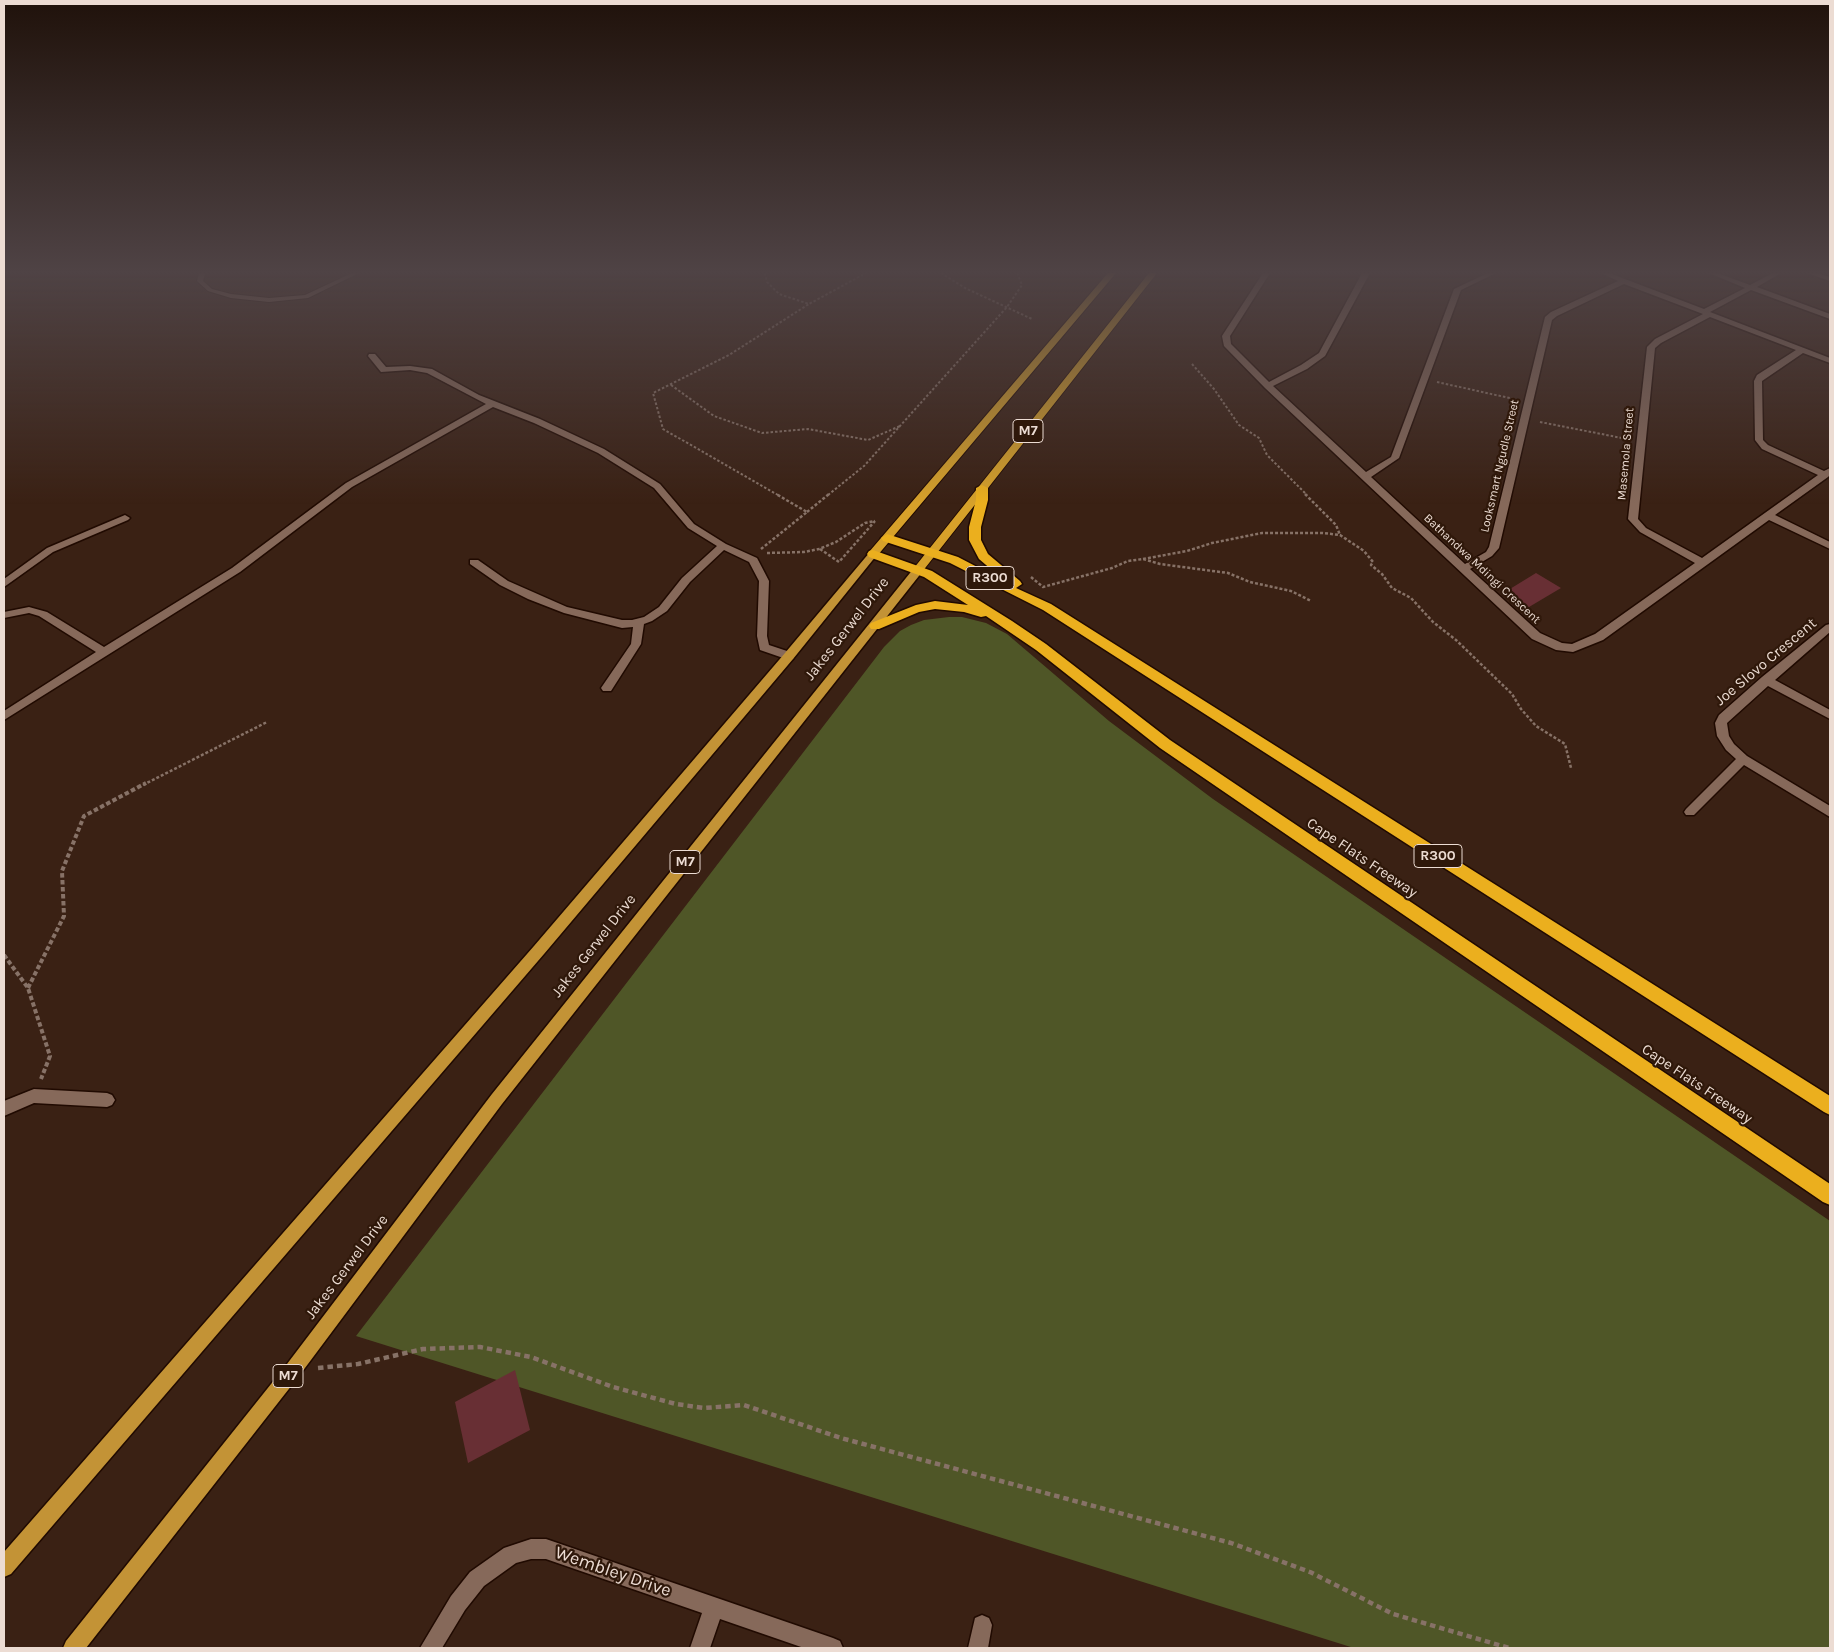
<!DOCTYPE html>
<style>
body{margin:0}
#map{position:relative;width:1834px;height:1652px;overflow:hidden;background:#3a2114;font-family:Karla,sans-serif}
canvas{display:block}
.frame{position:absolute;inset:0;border:5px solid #ecdcd3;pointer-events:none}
</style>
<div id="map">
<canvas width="1834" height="1652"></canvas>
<div class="frame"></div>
</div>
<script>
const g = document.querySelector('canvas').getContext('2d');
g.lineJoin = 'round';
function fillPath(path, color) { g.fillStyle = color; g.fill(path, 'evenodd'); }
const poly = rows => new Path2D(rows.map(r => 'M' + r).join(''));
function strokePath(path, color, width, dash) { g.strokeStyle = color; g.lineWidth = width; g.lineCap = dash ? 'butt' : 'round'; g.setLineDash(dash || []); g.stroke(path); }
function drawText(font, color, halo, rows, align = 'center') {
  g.font = font + ' Karla,sans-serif'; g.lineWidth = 4.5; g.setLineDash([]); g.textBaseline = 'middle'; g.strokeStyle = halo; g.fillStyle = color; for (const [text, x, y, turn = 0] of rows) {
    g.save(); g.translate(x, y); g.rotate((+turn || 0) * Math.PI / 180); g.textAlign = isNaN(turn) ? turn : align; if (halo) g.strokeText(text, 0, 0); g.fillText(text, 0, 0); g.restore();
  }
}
const green = poly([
 [949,617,962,617,986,623,1007,634,1109,721,1213,799,1830,1221,1830,1648,1354,1648,356,1336,884,647,900,631,911,625,924,620]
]);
const building = poly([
 [1536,573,1561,588,1529,607,1505,592],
 [515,1370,530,1430,468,1463,455,1402]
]);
const pathFar3 = poly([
 [765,273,767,282,779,294,809,304,866,273],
 [941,273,965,288,1032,319],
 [1192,364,1214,389,1239,425,1259,438,1267,455,1307,495],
 [1437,382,1514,399],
 [671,385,714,416,762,433,808,429,868,440,900,426],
 [1540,422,1627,439],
 [778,495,663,429,653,393,729,355,809,304],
 [828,495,864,466,1007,307,1022,285,1017,273]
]);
const pathFar2 = poly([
 [1305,494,1336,525,1340,535],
 [807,512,829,494],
 [761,549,807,512,776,494],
 [820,549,839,562,875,521],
 [767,553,804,552,819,549,836,542,865,523,875,521],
 [1143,559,1187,551,1212,543,1262,533,1323,533,1340,535,1364,551,1373,562,1371,565,1382,574,1392,588,1411,598,1433,622,1456,640,1512,694,1521,709,1536,726,1565,744,1571,768],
 [1031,577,1043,587,1112,568,1128,561,1143,559,1160,564,1228,573,1250,582,1291,591,1311,601],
 [143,785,267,722]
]);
const pathFar1 = poly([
 [4,955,28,988,50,1056,41,1079],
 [28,988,64,916,62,871,84,816,146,783]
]);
const path = poly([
 [318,1368,358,1364,423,1349,480,1347,531,1357,613,1387,676,1404,704,1408,744,1405,841,1438,1231,1543,1310,1572,1393,1614,1509,1648]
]);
const service = poly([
 [199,273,205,273,203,281,212,289,231,294,269,298,305,295,352,273,359,273,308,298,269,302,231,298,208,291,197,281,199,273]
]);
const minor = poly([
 [1263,273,1270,273,1230,336,1231,344,1269,382,1301,365,1319,353,1362,273,1370,273,1325,356,1307,369,1273,386,1366,472,1391,457,1454,289,1488,273,1496,273,1461,290,1399,458,1371,477,1465,564,1486,552,1489,547,1545,317,1551,312,1618,281,1601,273,1609,273,1704,309,1745,288,1709,273,1717,273,1750,285,1773,273,1781,273,1757,287,1830,314,1830,319,1751,290,1710,312,1830,358,1830,363,1803,353,1762,381,1763,440,1768,445,1824,471,1830,468,1830,475,1828,477,1775,515,1830,542,1830,549,1769,520,1603,640,1573,652,1556,650,1532,639,1265,388,1224,346,1222,336,1263,273],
 [1624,284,1703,314,1655,339,1647,347,1628,519,1640,532,1695,563,1595,634,1572,644,1562,643,1540,633,1470,569,1492,556,1499,548,1552,320,1557,316,1624,284],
 [1710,317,1796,350,1757,375,1754,381,1755,440,1762,449,1818,475,1702,558,1646,528,1638,519,1655,348,1661,343,1710,317],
 [1807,273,1817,273,1830,277,1830,281,1807,273],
 [369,354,375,354,386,367,410,366,432,369,479,395,540,419,604,449,660,484,694,524,726,544,757,558,769,581,767,636,769,645,793,653,794,656,793,659,789,660,760,650,757,636,759,581,749,562,724,550,690,582,667,611,652,621,644,624,641,644,611,691,603,691,601,688,631,644,633,627,622,628,564,613,528,599,500,585,470,564,470,560,478,560,508,581,567,607,622,620,632,620,644,617,659,607,682,578,717,546,688,528,654,488,598,453,534,423,493,407,352,487,240,572,4,720,4,711,96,652,39,616,29,613,4,618,4,612,29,607,47,612,104,647,232,568,346,483,486,404,427,373,410,370,381,372,368,356,369,354],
 [125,515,130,518,128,520,53,552,4,587,4,579,47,548,125,515],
 [1830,624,1830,632,1775,680,1830,710,1830,719,1768,686,1727,723,1729,736,1734,744,1747,756,1830,806,1830,817,1744,765,1694,815,1686,815,1684,812,1686,809,1736,759,1726,750,1717,736,1715,723,1719,715,1762,677,1826,625,1830,624],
 [34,1089,107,1093,112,1095,115,1100,112,1105,107,1107,34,1103,4,1116,4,1101,34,1089],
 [531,1539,546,1539,833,1638,840,1641,843,1648,804,1648,720,1619,710,1648,690,1648,702,1613,546,1559,531,1559,516,1563,484,1586,465,1610,442,1648,420,1648,451,1596,470,1572,504,1548,531,1539],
 [982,1615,989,1618,992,1625,988,1648,968,1648,975,1618,982,1615]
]);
const primary = poly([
 [873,551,876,552,876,556,793,659,544,954,11,1574,4,1577,4,1552,534,946,785,653,870,552,873,551],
 [918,567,923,570,922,572,502,1104,299,1376,86,1648,63,1648,66,1641,287,1364,492,1094,914,568,918,567]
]);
const trunk = poly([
 [1108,273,1116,273,877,556,869,556,868,554,869,552,1108,273],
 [1149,273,1157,273,922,572,914,572,912,570,914,568,1149,273]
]);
const motorway = poly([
 [982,485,988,488,988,500,981,527,981,540,988,554,1020,581,1022,584,1016,588,1051,604,1830,1096,1830,1115,1824,1112,1043,610,950,563,883,541,881,538,887,534,958,557,1006,582,979,559,969,540,969,527,976,500,976,488,982,485],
 [873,550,932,571,1012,621,1046,644,1170,740,1830,1184,1830,1205,1823,1202,1160,748,1036,650,986,616,981,617,964,612,935,609,919,612,879,629,871,629,869,626,871,623,916,605,935,601,968,605,924,577,869,557,867,554,869,551,873,550]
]);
const farStreetnames = [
 ["Masemola Street",1626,454,-85],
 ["Looksmart Ngudle Street",1500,466,-77],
 ["Bathandwa Mdingi Crescent",1482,569,43]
];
const shields = [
 [1028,431,30],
 [990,578,48],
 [1438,856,48],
 [685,862,30],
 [288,1376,30]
];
const shieldNames = [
 ["M7",1028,431],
 ["R300",990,578],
 ["R300",1438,856],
 ["M7",685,862],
 ["M7",288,1376]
];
const streetNames = [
 ["Jakes Gerwel Drive",847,629,-52],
 ["Joe Slovo Crescent",1766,662,-40],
 ["Cape Flats Freeway",1362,858,34],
 ["Jakes Gerwel Drive",594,946,-52],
 ["Cape Flats Freeway",1697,1084,34],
 ["Jakes Gerwel Drive",347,1267,-53]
];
const nearStreetnames = [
 ["Wembley Drive",613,1572,19]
];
fillPath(green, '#4f5627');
fillPath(building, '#682f34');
strokePath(service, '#200a01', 2);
strokePath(minor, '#200a01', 3);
strokePath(primary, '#200a01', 3);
strokePath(trunk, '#200a01', 2);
strokePath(motorway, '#200a01', 3);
strokePath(pathFar3, '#877267', 2, [2.5, 2]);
strokePath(pathFar2, '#877267', 2.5, [3, 2]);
strokePath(pathFar1, '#877267', 4, [4.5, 2.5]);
strokePath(path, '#877267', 4.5, [5.5, 4]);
fillPath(service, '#86695a');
fillPath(minor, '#86695a');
fillPath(primary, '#c39336');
fillPath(trunk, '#d7a12a');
fillPath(motorway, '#ebaf1e');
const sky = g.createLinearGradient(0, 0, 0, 504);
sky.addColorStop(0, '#20120b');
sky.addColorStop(0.54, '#4f4345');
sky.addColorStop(1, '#4f434500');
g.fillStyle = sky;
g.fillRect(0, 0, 1834, 504);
drawText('12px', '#ecdcd3', '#2f180a', farStreetnames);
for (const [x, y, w] of shields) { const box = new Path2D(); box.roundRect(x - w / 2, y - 11.5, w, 23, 4); g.fillStyle = '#2f180a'; g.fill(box); strokePath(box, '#ecdcd3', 1); }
drawText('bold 14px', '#ecdcd3', null, shieldNames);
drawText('15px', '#ecdcd3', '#2f180a', streetNames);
drawText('18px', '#ecdcd3', '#2f180a', nearStreetnames);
</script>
